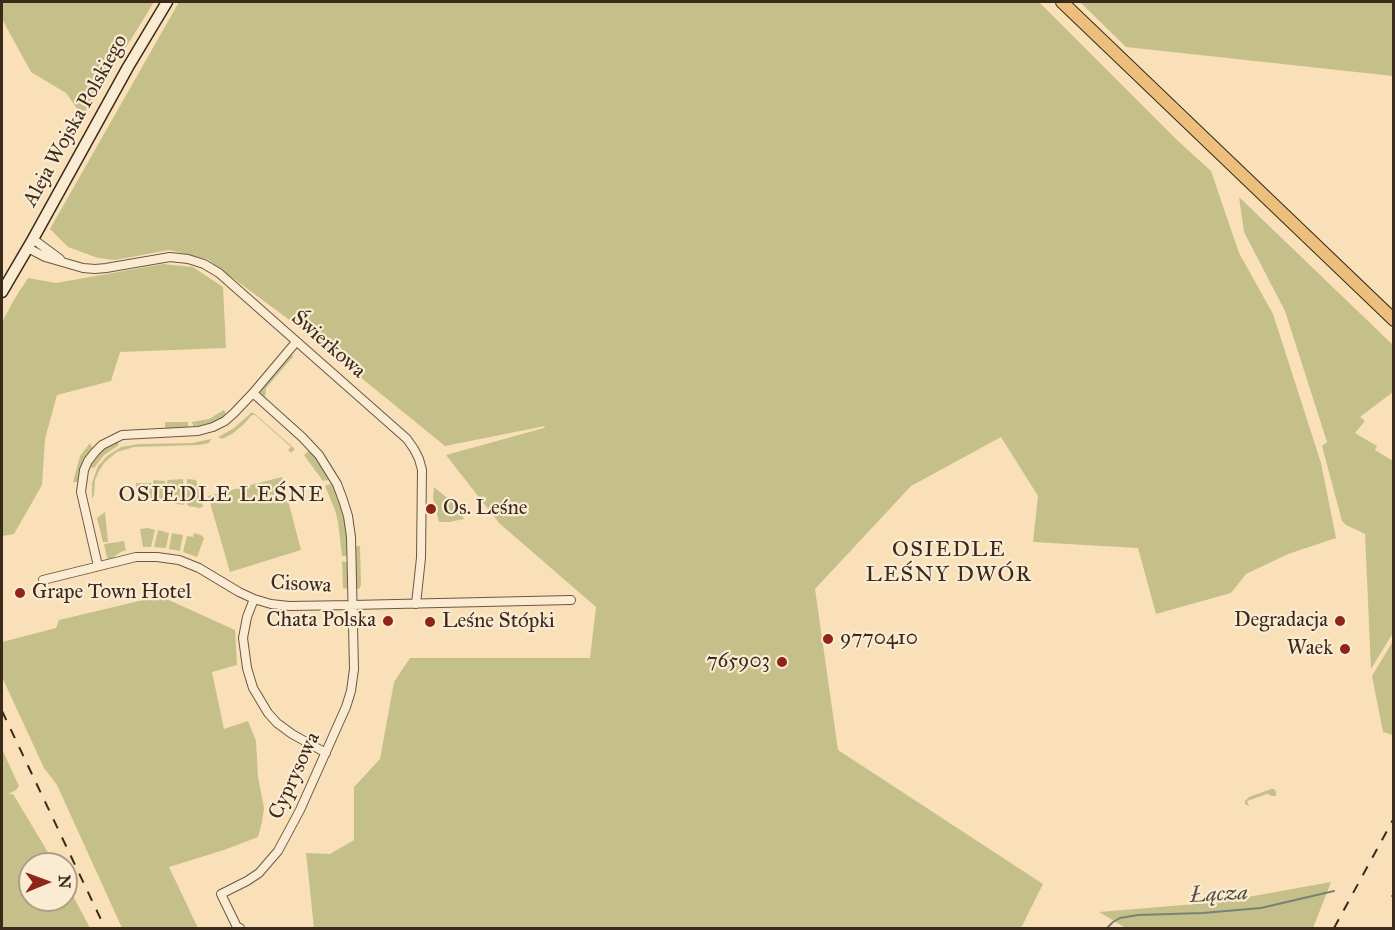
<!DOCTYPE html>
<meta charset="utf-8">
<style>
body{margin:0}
#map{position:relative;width:1395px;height:930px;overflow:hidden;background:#f9e0b9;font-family:"IM FELL Great Primer",serif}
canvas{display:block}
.frame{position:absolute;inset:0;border:3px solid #3a2a1c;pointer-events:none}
.north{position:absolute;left:18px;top:852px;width:60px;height:60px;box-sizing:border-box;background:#fbebd2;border:2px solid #ae9e89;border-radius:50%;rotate:89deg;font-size:16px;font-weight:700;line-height:24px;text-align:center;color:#3a2a1c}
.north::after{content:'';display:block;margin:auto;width:21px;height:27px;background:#8f2418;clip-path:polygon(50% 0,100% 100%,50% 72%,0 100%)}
</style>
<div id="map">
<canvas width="1395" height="930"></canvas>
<div class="frame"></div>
<div class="north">N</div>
</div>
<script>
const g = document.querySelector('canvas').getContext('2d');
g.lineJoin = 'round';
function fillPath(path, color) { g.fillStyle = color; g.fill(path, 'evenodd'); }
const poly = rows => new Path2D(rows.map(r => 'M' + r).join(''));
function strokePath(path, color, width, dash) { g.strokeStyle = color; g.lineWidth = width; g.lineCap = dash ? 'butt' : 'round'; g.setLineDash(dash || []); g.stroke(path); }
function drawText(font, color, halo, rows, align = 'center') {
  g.font = font + ' "IM FELL Great Primer",serif'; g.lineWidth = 4.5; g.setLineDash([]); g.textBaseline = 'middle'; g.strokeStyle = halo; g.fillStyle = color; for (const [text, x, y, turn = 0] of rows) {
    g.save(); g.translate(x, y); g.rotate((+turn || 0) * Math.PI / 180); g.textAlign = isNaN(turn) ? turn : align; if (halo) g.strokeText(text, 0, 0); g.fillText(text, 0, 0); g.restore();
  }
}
const green = poly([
 [2,2,154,2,83,117,66,93,31,72,2,19],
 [179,2,1039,2,1177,140,1211,171,1239,253,1273,314,1321,463,1336,538,1288,554,1246,574,1231,593,1156,614,1138,548,1033,542,1038,496,1001,437,911,486,815,589,838,750,1043,884,1021,928,314,928,306,853,330,854,354,840,354,787,380,759,394,682,410,658,590,658,596,607,499,523,446,455,544,428,545,426,445,446,295,324,207,259,169,250,115,260,98,258,68,247,50,229],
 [1080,2,1393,2,1393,76,1126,47],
 [1239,197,1393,345,1393,392,1360,417,1365,421,1355,433,1377,446,1375,450,1393,461,1393,633,1371,669,1365,534,1346,525,1342,521,1322,446,1327,442,1285,311,1244,232],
 [163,264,193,267,223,287,226,348,120,352,111,381,57,395,45,439,42,485,14,534,2,536,2,322,15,298,28,278,56,283],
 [292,354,293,357,291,359,266,388,265,397,263,399,260,394,262,388],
 [224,410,226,414,225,417,211,425,194,429,192,422,209,419],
 [252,412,255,414,295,449,291,453,288,450,291,447,255,415,252,415,243,425,232,434,222,439,218,437,234,428],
 [165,422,188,422,188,427,187,429,169,429,165,427],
 [211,439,209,443,200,445,134,447,117,452,105,462,99,471,95,480,94,495,92,499,92,483,98,466,107,456,121,447,139,444,192,443],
 [117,441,119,445,104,455,94,468,90,467,95,457,102,450],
 [90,443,93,450,80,473,78,482,73,482,80,456],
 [310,450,329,477,328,480,323,481,304,455],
 [282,477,301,550,230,572,208,496],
 [183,479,185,503,183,505,168,502,167,481,168,480],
 [188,479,196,480,203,506,200,508,188,506,187,504,187,480],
 [154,480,165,481,166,500,165,502,155,500,154,498,153,482],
 [136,483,152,483,152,498,137,499],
 [330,484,333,486,339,499,346,525,348,554,346,556,342,556,338,522,335,510,325,486],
 [434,487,458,507,464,519,449,522,439,522,433,498],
 [105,512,108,542,103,542,97,518],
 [148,528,155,530,151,547,143,547,140,529],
 [158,530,169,533,166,548,154,547],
 [172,533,183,535,180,551,169,549],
 [194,533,201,535,204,538,197,557,183,552,187,536,193,537],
 [124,541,126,550,121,552,112,558,108,559,107,558,104,544],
 [357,546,360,546,361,585,359,589,355,589,355,548],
 [342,561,346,562,348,565,349,589,343,588],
 [160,596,235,630,237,665,212,672,224,729,248,721,256,741,258,777,264,808,262,822,258,837,224,850,169,867,198,928,122,928,57,785,44,768,2,677,2,642,56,628,59,620],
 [1393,641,1393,735,1383,732,1372,676],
 [2,749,19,786,16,790,8,794,13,794,55,864,30,864,30,900,66,900,66,883,90,928,2,928],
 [1271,789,1274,789,1276,792,1276,796,1272,796,1267,794,1247,801,1249,806,1245,804,1245,801,1249,797],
 [1331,882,1313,928,1132,928,1124,927,1099,912,1220,902]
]);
const stream = poly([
 [1392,896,1394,896],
 [1107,928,1113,922,1120,918,1138,915,1203,913,1261,908,1334,891]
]);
const street = poly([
 [33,239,60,259],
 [28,248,45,257,83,268,95,269,106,268,170,257,188,259,204,264,219,273,398,431,407,439,414,449,419,459,422,470,421,558,416,604],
 [98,566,81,492,84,470,88,461,95,452,102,445,122,435,198,431,213,427,225,421,234,413,253,393,296,342],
 [43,580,136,557,157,557,179,560,199,568,239,592,254,599,271,604,289,606,352,605,571,600],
 [254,599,247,617,243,638,247,668,253,688,268,713,277,723,292,734,326,753],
 [240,928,237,927,221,894,247,881,259,873,278,851,300,810,346,707,351,691,354,669,351,537,348,516,343,500,337,484,319,455,302,437,253,393]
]);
const secondary = poly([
 [2,292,33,239,128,67,167,2]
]);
const primary = poly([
 [1062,2,1394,320]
]);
const rail = poly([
 [2,711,105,928],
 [1334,928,1394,818]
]);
const markers = [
 [431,509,6,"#8f2418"],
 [20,593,6,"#8f2418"],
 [388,621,6,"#8f2418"],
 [1340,621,6,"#8f2418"],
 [430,622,6,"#8f2418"],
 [828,639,6,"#8f2418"],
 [1345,649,6,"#8f2418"],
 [782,662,6,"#8f2418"]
];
const streetNames = [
 ["Aleja Wojska Polskiego",76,121,-61],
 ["Świerkowa",328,345,41],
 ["Cisowa",301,585,3],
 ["Cyprysowa",295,776,-65]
];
const poiNames = [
 ["Os. Leśne",443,509],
 ["Grape Town Hotel",32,593],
 ["Chata Polska",376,621,"right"],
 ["Degradacja",1328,621,"right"],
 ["Leśne Stópki",442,622],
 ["9770410",840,639],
 ["Waek",1333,649,"right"],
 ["765903",770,662,"right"]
];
const neighbourhoodNames = [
 ["OSIEDLE LEŚNE",222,496],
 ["OSIEDLE",949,551],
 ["LEŚNY DWÓR",949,576]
];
const waterNames = [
 ["Łącza",1219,895,-3]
];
fillPath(green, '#c5c08a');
strokePath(stream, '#768274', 2);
strokePath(street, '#6a5843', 10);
strokePath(secondary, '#3a2a1c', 13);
strokePath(primary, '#3a2a1c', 14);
strokePath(street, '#fbebd2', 8);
strokePath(secondary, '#fbebd2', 10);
strokePath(primary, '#ecc07c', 12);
strokePath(rail, '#3a2a1c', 2, [10, 10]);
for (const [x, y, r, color] of markers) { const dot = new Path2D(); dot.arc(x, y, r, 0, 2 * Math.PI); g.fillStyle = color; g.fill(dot); strokePath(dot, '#fbebd2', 2); }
drawText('21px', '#3a2a1c', '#fbebd2', streetNames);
drawText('21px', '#3a2a1c', '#fbebd2', poiNames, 'left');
g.letterSpacing = '1.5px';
drawText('22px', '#3a2a1c', '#fbebd2', neighbourhoodNames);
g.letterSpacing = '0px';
drawText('italic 22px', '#534f40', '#fbebd2', waterNames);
</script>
